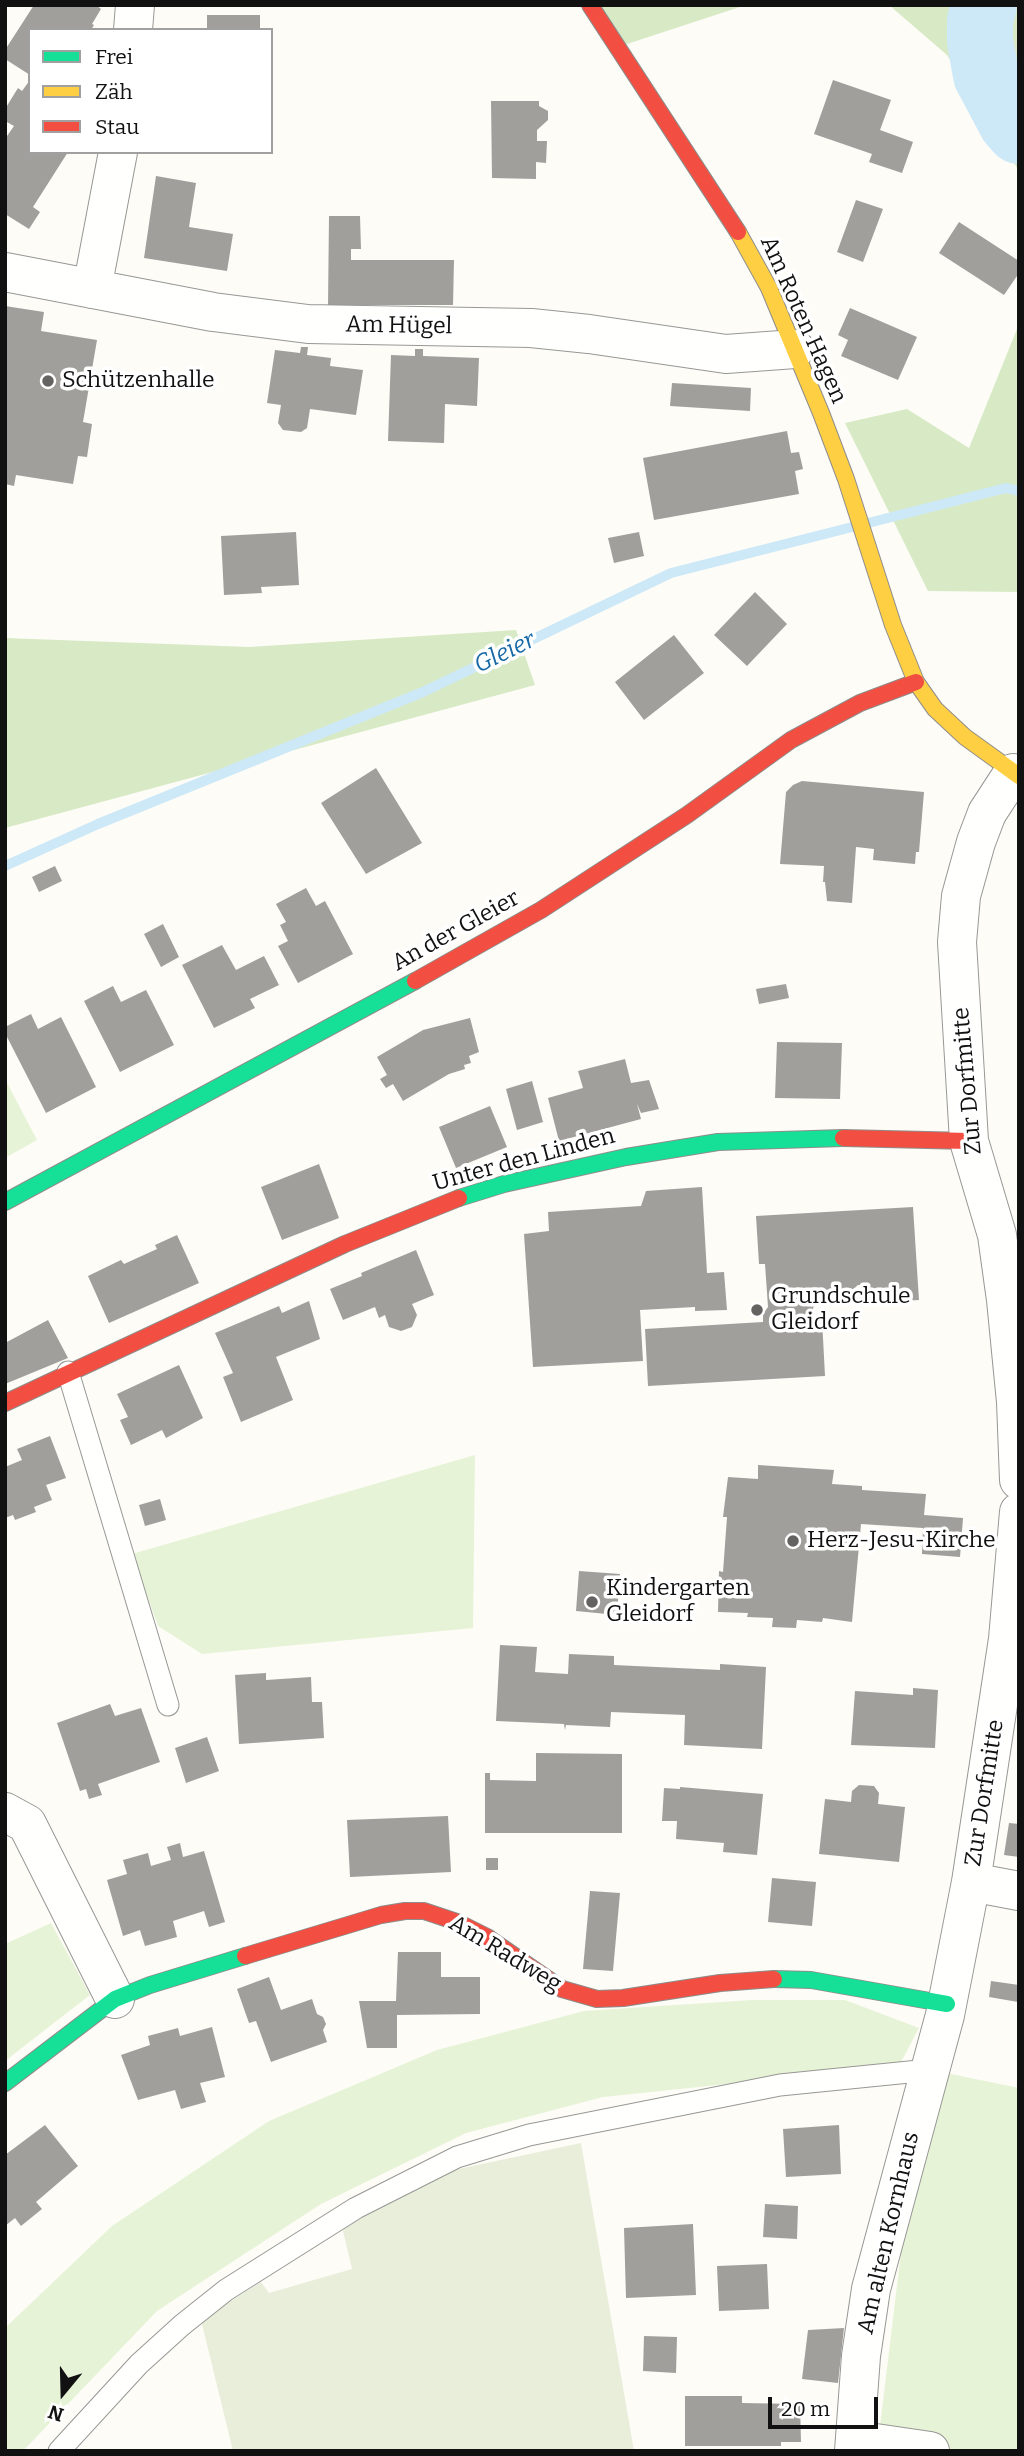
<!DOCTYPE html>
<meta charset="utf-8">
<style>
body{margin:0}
#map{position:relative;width:1024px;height:2456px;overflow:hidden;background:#fdfcf7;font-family:Bitter,serif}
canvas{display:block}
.frame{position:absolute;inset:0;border:7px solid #111;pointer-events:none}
.legend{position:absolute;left:28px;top:28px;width:245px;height:126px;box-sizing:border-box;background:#fff;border:2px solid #a0a0a0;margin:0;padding:9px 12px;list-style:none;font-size:21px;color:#111}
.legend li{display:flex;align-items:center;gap:14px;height:35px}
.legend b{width:35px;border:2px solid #a0a0a0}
.north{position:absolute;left:28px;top:2358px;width:70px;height:70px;-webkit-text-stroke:5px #fff;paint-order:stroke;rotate:199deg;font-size:19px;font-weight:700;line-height:28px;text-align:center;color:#111}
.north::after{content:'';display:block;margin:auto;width:24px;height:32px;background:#111;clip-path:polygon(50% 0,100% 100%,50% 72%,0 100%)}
.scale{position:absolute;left:768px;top:2397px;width:110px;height:32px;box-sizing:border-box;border:4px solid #111;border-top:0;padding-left:9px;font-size:21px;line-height:24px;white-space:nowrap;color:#111;-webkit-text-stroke:5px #fff;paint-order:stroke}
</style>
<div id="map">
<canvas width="1024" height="2456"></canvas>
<div class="frame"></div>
<ul class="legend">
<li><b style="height:9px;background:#16e098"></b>Frei</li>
<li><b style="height:9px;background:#ffcf43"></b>Zäh</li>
<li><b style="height:9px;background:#f24e42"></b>Stau</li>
</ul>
<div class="north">N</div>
<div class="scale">20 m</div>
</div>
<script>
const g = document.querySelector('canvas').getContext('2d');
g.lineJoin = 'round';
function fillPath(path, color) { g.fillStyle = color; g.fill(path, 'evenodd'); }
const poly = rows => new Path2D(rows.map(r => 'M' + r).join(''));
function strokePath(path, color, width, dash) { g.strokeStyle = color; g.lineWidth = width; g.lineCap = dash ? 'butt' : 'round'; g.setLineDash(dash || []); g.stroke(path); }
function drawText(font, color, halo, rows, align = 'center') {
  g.font = font + ' Bitter,serif'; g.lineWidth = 7; g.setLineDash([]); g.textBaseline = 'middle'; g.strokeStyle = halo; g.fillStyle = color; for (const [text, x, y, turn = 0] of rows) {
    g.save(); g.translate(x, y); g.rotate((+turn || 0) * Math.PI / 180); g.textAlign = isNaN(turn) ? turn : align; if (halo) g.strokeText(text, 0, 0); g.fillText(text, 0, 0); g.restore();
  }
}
const green = poly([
 [5,1079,37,1140,5,1158],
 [475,1455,473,1628,202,1654,158,1626,132,1554],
 [51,1923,90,1995,5,2061,5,1944],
 [752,2000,845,2000,919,2028,899,2066,603,2097,466,2133,321,2204,157,2311,23,2451,5,2451,5,2328,112,2226,269,2121,437,2050,584,2011],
 [946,2073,1019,2088,1019,2451,877,2451,907,2203]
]);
const forest = poly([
 [599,5,746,5,621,46],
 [889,5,1019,5,1019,171,947,55],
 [1019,324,1019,592,928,591,845,423,907,409,969,448],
 [516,630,535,685,5,828,5,638,249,647]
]);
const cemetery = poly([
 [581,2143,634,2451,233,2451,201,2320,261,2282,269,2293,352,2269,342,2227,449,2171]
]);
const stream = poly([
 [5,866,98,824,423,692,671,573,1006,488,1019,491]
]);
const river = poly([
 [984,5,980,21,980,41,986,75,1011,122,1019,131]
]);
const building = poly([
 [34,5,96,5,101,9,92,24,94,25,91,30,30,30,30,75,5,59,5,50],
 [207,15,260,15,260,30,207,30],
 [30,80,30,152,68,152,33,207,40,212,29,229,5,214,5,139,14,126,5,121,5,109,18,88,22,91],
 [833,80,891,100,880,130,913,142,902,173,869,162,872,154,814,134],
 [491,101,539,101,539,106,548,111,548,120,537,130,537,141,547,141,546,163,536,162,536,179,492,178],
 [156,176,196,183,189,227,233,234,227,271,144,258],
 [856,200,883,209,863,262,837,252],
 [329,216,360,216,361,249,351,249,351,260,454,260,453,305,328,305],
 [959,222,1019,261,1019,273,1004,295,939,253],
 [5,306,44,312,41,331,97,340,83,422,92,424,87,457,78,456,73,484,16,475,14,486,5,484],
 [850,308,917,337,898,380,841,356,848,340,838,335],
 [301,347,308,347,307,355,331,358,330,366,363,370,356,415,310,409,307,428,301,432,283,430,278,423,281,405,267,403,275,350,300,353],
 [415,349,423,349,423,356,479,358,477,406,445,404,444,443,388,441,391,355,415,356],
 [672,383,751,388,750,411,670,406],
 [787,431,791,453,799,452,803,469,795,471,799,494,654,520,643,458],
 [296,532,299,585,261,587,262,593,224,595,221,536],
 [639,532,644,556,614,563,608,538],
 [755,592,787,624,747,666,714,635],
 [674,635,704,673,644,720,615,682],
 [376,768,422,843,366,874,321,803],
 [802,781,924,792,919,852,916,852,915,864,873,860,874,849,856,847,852,903,827,901,825,882,823,882,824,866,780,864,786,792,793,785],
 [55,866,62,881,39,892,32,877],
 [306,888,316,906,325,901,353,954,298,983,278,946,288,941,280,925,286,922,276,904],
 [163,924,179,957,161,967,144,934],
 [222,945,236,970,264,956,279,985,250,999,255,1008,214,1028,182,965],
 [786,984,789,998,759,1004,756,989],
 [113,986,121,1002,146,990,174,1045,120,1072,84,1001],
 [31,1014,38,1029,61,1017,96,1087,46,1113,5,1033,5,1027],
 [470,1018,479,1052,469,1056,471,1063,464,1065,465,1069,449,1074,403,1101,393,1084,386,1088,380,1079,387,1075,377,1057,423,1030],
 [777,1042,842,1043,840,1099,775,1098],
 [625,1059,631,1083,649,1080,659,1109,641,1113,637,1104,641,1119,559,1141,548,1098,583,1088,578,1071],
 [532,1081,543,1122,517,1130,506,1089],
 [490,1106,507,1147,456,1168,439,1127],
 [319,1164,339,1218,282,1240,261,1187],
 [702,1187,707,1273,724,1272,727,1310,695,1311,695,1307,640,1310,643,1361,533,1367,524,1234,549,1231,548,1212,641,1206,646,1191],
 [913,1207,919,1300,870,1303,869,1285,858,1285,851,1291,817,1293,818,1302,813,1308,813,1320,822,1319,825,1376,648,1386,645,1329,763,1322,763,1314,768,1307,765,1264,759,1264,756,1216],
 [177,1235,199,1283,109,1323,88,1276,121,1260,124,1264,157,1249,155,1245],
 [416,1250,434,1295,412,1304,417,1315,412,1327,401,1331,389,1327,385,1315,379,1318,375,1307,343,1320,330,1289,362,1276,361,1273],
 [309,1301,320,1339,276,1357,293,1400,241,1422,223,1377,233,1373,215,1333,279,1306,282,1313],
 [48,1320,68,1358,5,1384,5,1343],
 [179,1365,203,1418,166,1438,162,1430,131,1445,120,1420,128,1417,117,1394],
 [50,1436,66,1478,46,1485,52,1500,34,1507,36,1512,15,1520,13,1515,5,1518,5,1467,22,1460,17,1449],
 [758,1465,834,1470,832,1484,862,1486,862,1490,926,1494,924,1515,963,1518,960,1557,922,1554,923,1528,861,1524,852,1622,823,1618,822,1622,797,1620,796,1628,772,1627,773,1618,747,1617,748,1613,718,1612,719,1571,723,1572,727,1517,723,1517,728,1477,758,1479],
 [160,1499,166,1520,145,1526,139,1505],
 [579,1571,620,1574,617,1615,576,1611],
 [500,1645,537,1647,535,1672,568,1674,569,1654,614,1656,614,1665,720,1670,720,1664,766,1667,762,1749,684,1745,685,1715,611,1712,610,1727,566,1725,565,1730,564,1724,496,1721],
 [266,1673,266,1680,311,1677,312,1702,322,1702,324,1738,239,1744,235,1675],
 [913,1688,938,1690,935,1748,851,1745,855,1691,913,1695],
 [110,1704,115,1716,141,1708,160,1762,98,1784,102,1795,89,1799,86,1789,80,1791,57,1723],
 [207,1737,219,1771,186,1783,175,1748],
 [536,1753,622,1754,622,1833,485,1833,485,1773,490,1773,490,1780,536,1781],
 [859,1785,874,1786,879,1793,878,1804,905,1807,899,1862,819,1854,825,1799,851,1802,852,1791],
 [680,1787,763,1794,757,1855,723,1852,724,1843,676,1839,677,1821,662,1821,664,1788,680,1789],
 [448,1816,451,1872,350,1877,347,1820],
 [1009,1823,1019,1824,1019,1857,1004,1855],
 [180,1843,183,1857,204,1851,225,1922,209,1927,204,1911,173,1921,177,1937,145,1946,140,1930,123,1936,107,1880,127,1874,123,1860,148,1853,151,1866,171,1860,167,1847],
 [486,1858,498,1858,498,1870,486,1870],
 [772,1878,816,1882,812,1926,768,1922],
 [590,1891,620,1893,613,1971,583,1969],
 [398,1952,441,1952,441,1977,480,1977,480,2014,397,2015,397,2048,367,2048,359,2001,396,2001],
 [269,1977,281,2010,312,1999,317,2014,323,2017,326,2024,323,2030,327,2042,271,2062,256,2021,249,2023,237,1989],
 [991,1981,1019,1985,1018,2002,989,1997],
 [212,2027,225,2077,200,2083,206,2102,181,2109,175,2090,138,2100,121,2055,150,2045,148,2036,178,2028,180,2036],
 [45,2125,78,2166,36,2202,42,2209,21,2226,15,2218,5,2226,5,2155],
 [839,2125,841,2174,786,2177,783,2129],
 [765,2204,798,2206,797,2239,763,2237],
 [693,2224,696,2295,626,2298,624,2228],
 [767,2264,769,2309,719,2311,717,2266],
 [844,2328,838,2383,802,2379,808,2330],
 [644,2336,677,2337,676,2373,643,2371],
 [685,2396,742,2396,742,2403,800,2404,801,2442,781,2442,781,2446,685,2446]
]);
const lane = poly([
 [68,1372,168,1705],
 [59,2451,139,2364,182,2325,226,2290,356,2208,457,2157,529,2135,780,2085,929,2070]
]);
const street = poly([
 [133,30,135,5],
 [5,272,213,312,308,324,531,328,589,334,726,354,795,349],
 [92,289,118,152],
 [1013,773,987,813,976,842,961,896,957,942,969,1141,997,1235,1006,1300,1016,1402,1019,1480],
 [5,1812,27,1824,115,1999],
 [971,1882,1019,1891],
 [855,2440,930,2451],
 [854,2451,861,2356,871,2289,945,2015,971,1882,1008,1639,1019,1512]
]);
const fast = poly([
 [459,1198,504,1184,626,1157,718,1142,843,1138],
 [5,1202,415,981],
 [774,1979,811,1980,947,2004],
 [5,2083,115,1999,150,1985,245,1956]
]);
const slow = poly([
 [738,232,769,288,821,413,846,479,893,625,916,682,935,709,965,737,1019,776]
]);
const jam = poly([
 [590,5,738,232],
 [415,981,541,910,687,815,791,740,860,703,916,682],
 [843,1138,969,1141],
 [5,1403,345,1244,459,1198],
 [245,1956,381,1915,405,1911,424,1911,457,1922,487,1937,562,1989,597,1999,623,1998,720,1983,774,1979]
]);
const markers = [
 [48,381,7,"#646362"],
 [757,1310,7,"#646362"],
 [793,1541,7,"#646362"],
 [592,1602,7,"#646362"]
];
const streetNames = [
 ["Am Roten Hagen",803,320,66],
 ["Am Hügel",399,326,1],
 ["An der Gleier",456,931,-29],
 ["Zur Dorfmitte",968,1081,-95],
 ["Unter den Linden",524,1160,-15],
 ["Zur Dorfmitte",985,1793,-81],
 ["Am Radweg",505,1954,31],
 ["Am alten Kornhaus",889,2233,-77]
];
const poiNames = [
 ["Schützenhalle",62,381],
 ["Grundschule",771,1297],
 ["Gleidorf",771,1323],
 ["Herz-Jesu-Kirche",807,1541],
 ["Kindergarten",606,1589],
 ["Gleidorf",606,1615]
];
const waterNames = [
 ["Gleier",505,653,-26]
];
fillPath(green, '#e7f3d7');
fillPath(forest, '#d8eac5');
fillPath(cemetery, '#e9eedb');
strokePath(stream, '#cde8f7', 10);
strokePath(river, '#cde8f7', 66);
fillPath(building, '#a19f9c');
strokePath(lane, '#979795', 23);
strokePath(street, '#979795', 40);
strokePath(fast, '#8e8d8b', 18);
strokePath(slow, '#8e8d8b', 18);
strokePath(jam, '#8e8d8b', 18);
strokePath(lane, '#fffffe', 21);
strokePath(street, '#fffffe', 38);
strokePath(fast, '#16e098', 16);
strokePath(slow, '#ffcf43', 16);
strokePath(jam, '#f24e42', 16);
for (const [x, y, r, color] of markers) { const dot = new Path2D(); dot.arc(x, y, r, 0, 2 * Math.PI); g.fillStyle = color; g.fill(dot); strokePath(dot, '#fff', 2.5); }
drawText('23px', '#111', '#fff', streetNames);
drawText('23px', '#111', '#fff', poiNames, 'left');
drawText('italic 24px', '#1768a6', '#fff', waterNames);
</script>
